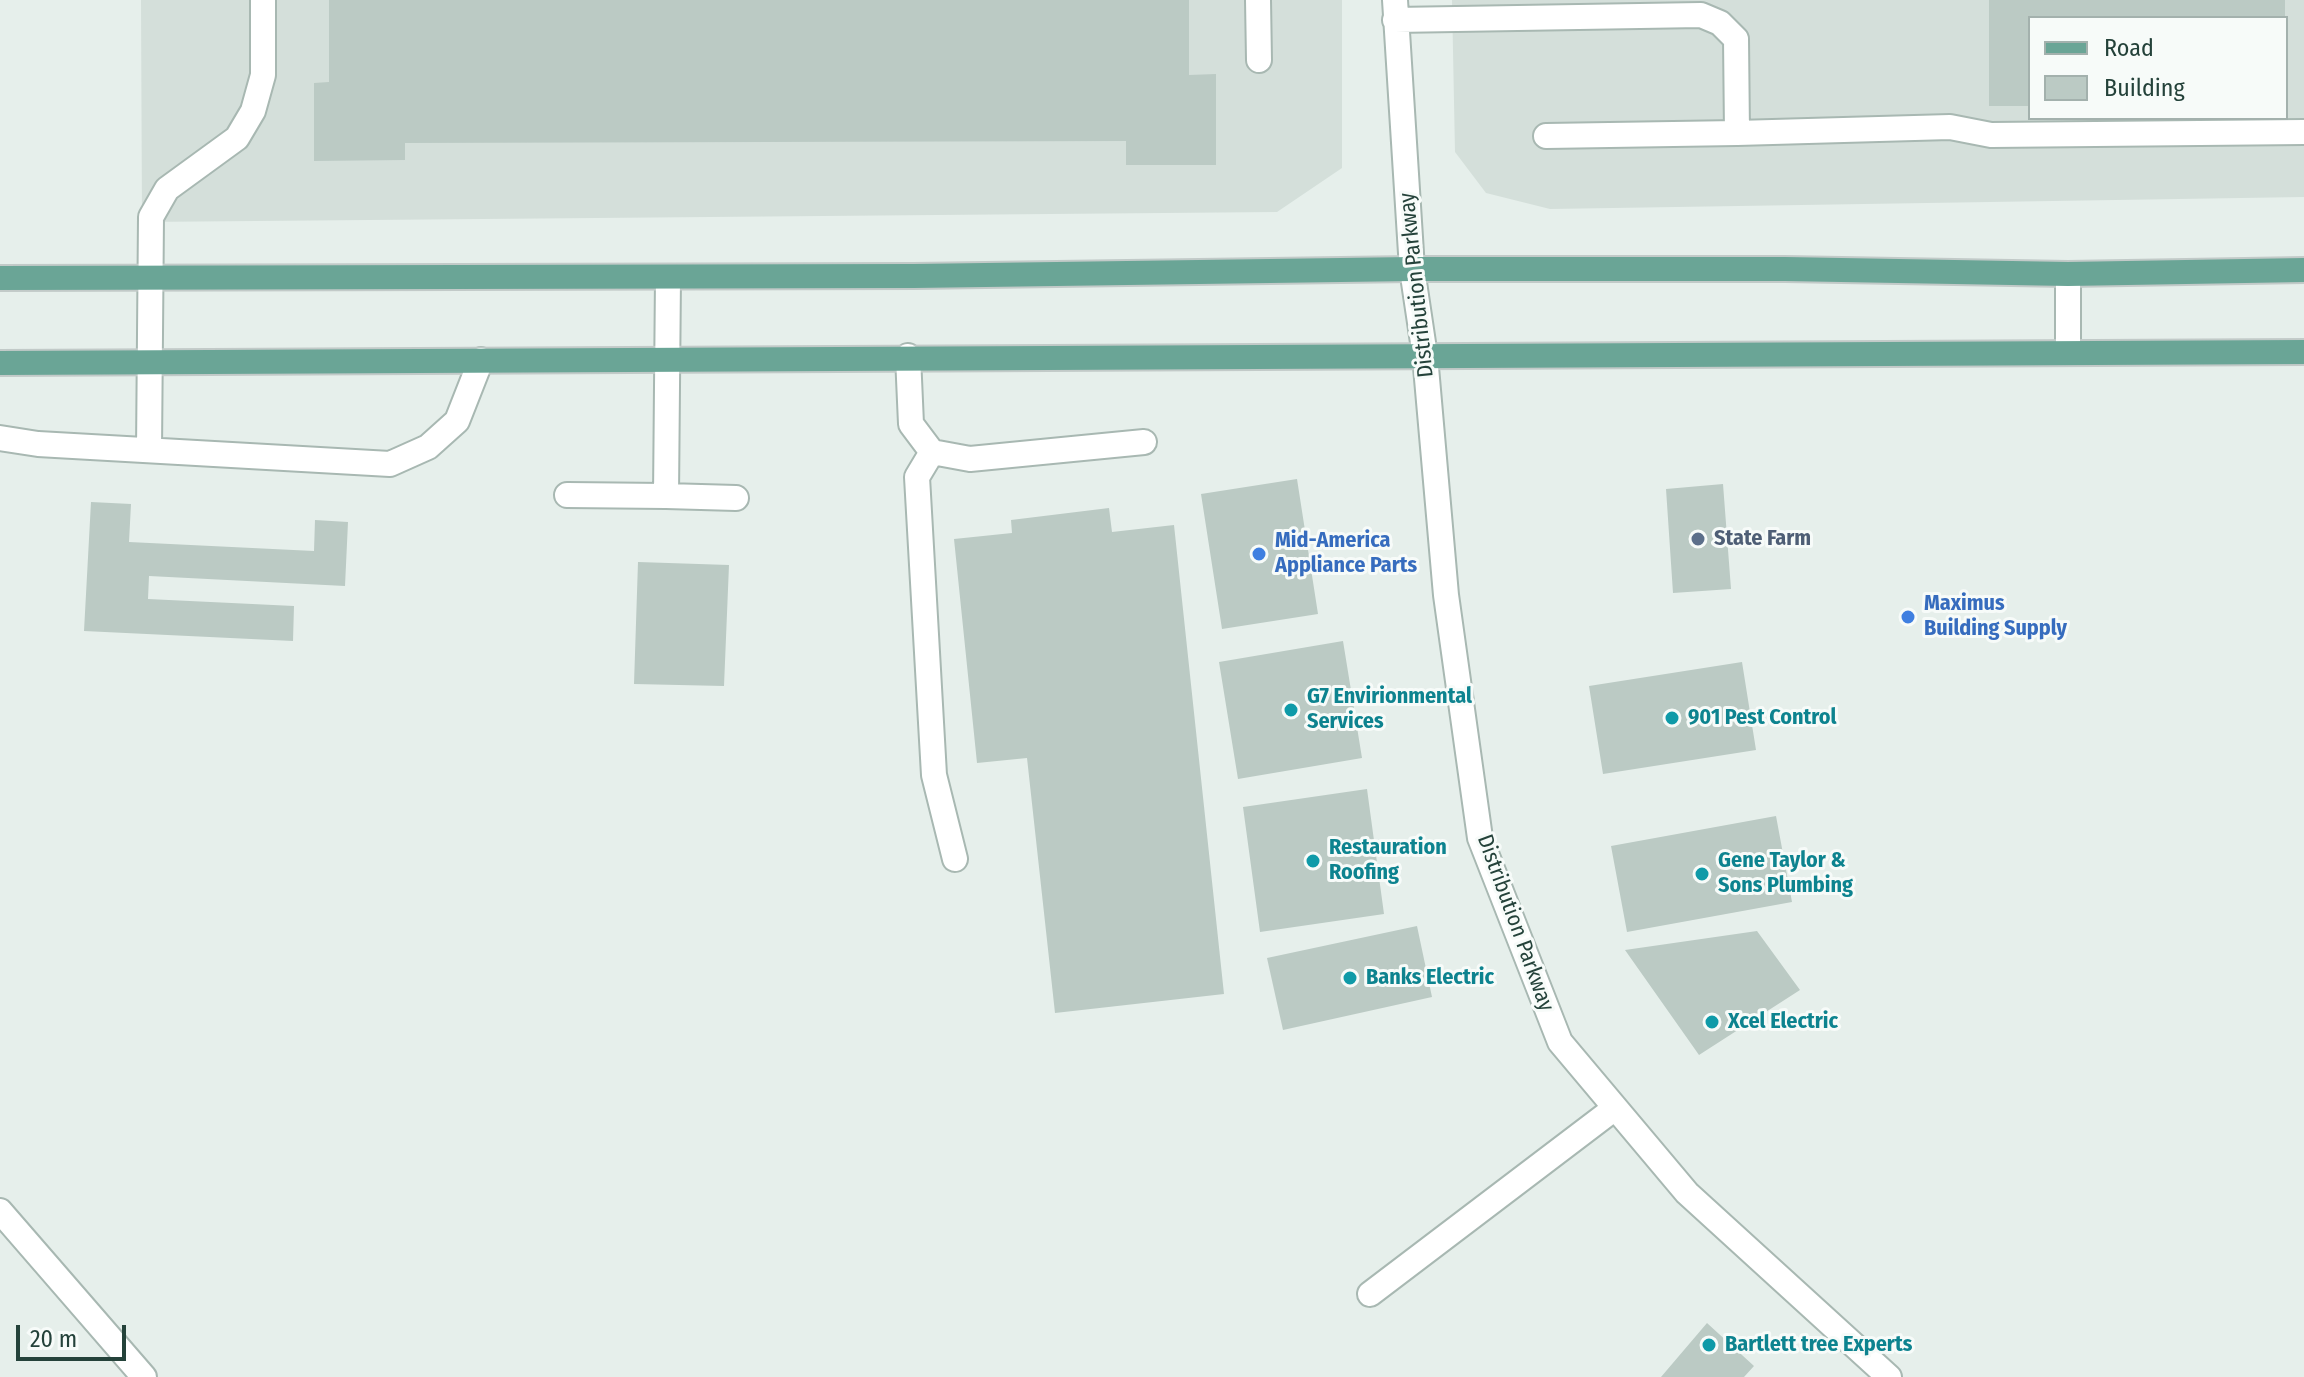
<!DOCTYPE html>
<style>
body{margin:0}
#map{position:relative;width:2304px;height:1377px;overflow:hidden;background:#e6efeb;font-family:"Fira Sans Condensed",sans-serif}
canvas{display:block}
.legend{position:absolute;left:2028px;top:16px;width:260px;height:104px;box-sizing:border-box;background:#f7fbf9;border:2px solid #a3b1ad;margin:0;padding:10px 14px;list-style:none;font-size:24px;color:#24423a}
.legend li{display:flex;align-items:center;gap:16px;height:40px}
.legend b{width:40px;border:2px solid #a3b1ad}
.scale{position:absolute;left:16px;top:1325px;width:110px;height:36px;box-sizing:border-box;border:4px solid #24423a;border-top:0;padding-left:10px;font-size:24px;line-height:28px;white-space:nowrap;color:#24423a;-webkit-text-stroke:6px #f7fbf9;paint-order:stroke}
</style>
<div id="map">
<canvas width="2304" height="1377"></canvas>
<ul class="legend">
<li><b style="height:10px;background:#6aa596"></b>Road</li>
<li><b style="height:22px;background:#bbcac4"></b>Building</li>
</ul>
<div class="scale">20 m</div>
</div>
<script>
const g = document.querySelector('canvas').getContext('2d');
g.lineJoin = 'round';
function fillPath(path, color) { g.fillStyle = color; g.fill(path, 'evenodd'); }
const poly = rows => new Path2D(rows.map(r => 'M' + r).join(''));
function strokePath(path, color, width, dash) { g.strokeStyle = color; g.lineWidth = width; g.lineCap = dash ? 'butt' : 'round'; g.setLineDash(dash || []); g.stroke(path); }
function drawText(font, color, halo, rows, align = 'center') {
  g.font = font + ' "Fira Sans Condensed",sans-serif'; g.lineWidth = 6; g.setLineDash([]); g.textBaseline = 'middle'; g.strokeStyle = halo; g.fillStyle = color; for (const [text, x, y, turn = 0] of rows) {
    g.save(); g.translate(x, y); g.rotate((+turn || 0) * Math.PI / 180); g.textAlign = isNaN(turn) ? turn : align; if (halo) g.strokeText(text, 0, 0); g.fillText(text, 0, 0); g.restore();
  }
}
const built = poly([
 [141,0,1342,0,1342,168,1277,212,142,222],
 [1452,0,2304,0,2304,197,1550,209,1486,193,1455,152],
 [2030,18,2286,18,2286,118,2030,118]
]);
const building = poly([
 [329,0,1189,0,1189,75,1216,74,1216,165,1126,165,1126,141,405,143,405,160,314,161,314,83,329,82],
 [1989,0,2285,0,2285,18,2030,18,2030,106,1989,106],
 [1297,479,1318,614,1222,629,1201,494],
 [1723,484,1731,589,1673,593,1666,489],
 [91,502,131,504,129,542,314,551,315,520,348,522,345,586,149,576,148,599,294,606,293,641,84,631],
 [1109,508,1112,532,1174,525,1224,994,1055,1013,1027,758,977,763,954,539,1012,533,1011,520],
 [638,562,729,565,724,686,634,684],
 [1343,641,1362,758,1238,779,1219,662],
 [1742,662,1756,750,1603,774,1589,686],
 [1367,789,1384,914,1260,932,1243,807],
 [1776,816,1792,902,1627,932,1611,846],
 [1417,926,1432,997,1283,1030,1267,958],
 [1757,931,1800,990,1699,1055,1625,950],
 [1707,1323,1754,1366,1744,1377,1661,1377]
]);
const minor = poly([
 [1258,0,1259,60],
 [1395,0,1412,269,1425,356,1446,595,1480,838,1560,1042,1687,1193,1889,1377],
 [1395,20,1701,15,1720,23,1736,39,1737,133,1950,127,1991,135,2304,132],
 [1546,136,1737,133],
 [2068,353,2068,274],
 [908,356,911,424,932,452,970,459,1144,442],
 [0,438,38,444,390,464,428,447,457,421,481,360],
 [149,450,151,217,167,189,237,138,253,111,263,75,263,0],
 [932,452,917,477,934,775,955,859],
 [567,495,666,496,668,277],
 [666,496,736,498],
 [0,1211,144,1377],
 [1370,1294,1615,1108]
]);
const major = poly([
 [0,278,914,276,1412,269,1785,269,2068,274,2304,270],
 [0,363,2304,352]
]);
const markers = [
 [1698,539,8,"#5c6f8a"],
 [1259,554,8,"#3f7fe0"],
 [1908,617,8,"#3f7fe0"],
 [1291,710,8,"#0f9aa8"],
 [1672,718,8,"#0f9aa8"],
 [1313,861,8,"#0f9aa8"],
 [1702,874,8,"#0f9aa8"],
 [1350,978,8,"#0f9aa8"],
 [1712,1022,8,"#0f9aa8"],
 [1709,1345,8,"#0f9aa8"]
];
const streetNames = [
 ["Distribution Parkway",1417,285,-96],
 ["Distribution Parkway",1515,923,70]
];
const serviceNames = [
 ["State Farm",1714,539]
];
const shopNames = [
 ["Mid-America",1275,541],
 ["Appliance Parts",1275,566],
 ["Maximus",1924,604],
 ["Building Supply",1924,629]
];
const cultureNames = [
 ["G7 Envirionmental",1307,697],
 ["Services",1307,722],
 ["901 Pest Control",1688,718],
 ["Restauration",1329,848],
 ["Roofing",1329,873],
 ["Gene Taylor &",1718,861],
 ["Sons Plumbing",1718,886],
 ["Banks Electric",1366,978],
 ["Xcel Electric",1728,1022],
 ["Bartlett tree Experts",1725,1345]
];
fillPath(built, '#d4dfda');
fillPath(building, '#bbcac4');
strokePath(minor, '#a8b8b2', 28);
strokePath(major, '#c2cac8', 28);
strokePath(minor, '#fff', 24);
strokePath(major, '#6aa596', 24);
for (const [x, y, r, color] of markers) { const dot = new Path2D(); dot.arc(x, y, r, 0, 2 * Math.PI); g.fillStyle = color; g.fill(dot); strokePath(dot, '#f7fbf9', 3); }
drawText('22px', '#24423a', '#f7fbf9', streetNames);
drawText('bold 22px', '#4e5e75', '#f7fbf9', serviceNames, 'left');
drawText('bold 22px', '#366cbe', '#f7fbf9', shopNames, 'left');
drawText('bold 22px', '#0d838f', '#f7fbf9', cultureNames, 'left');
</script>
